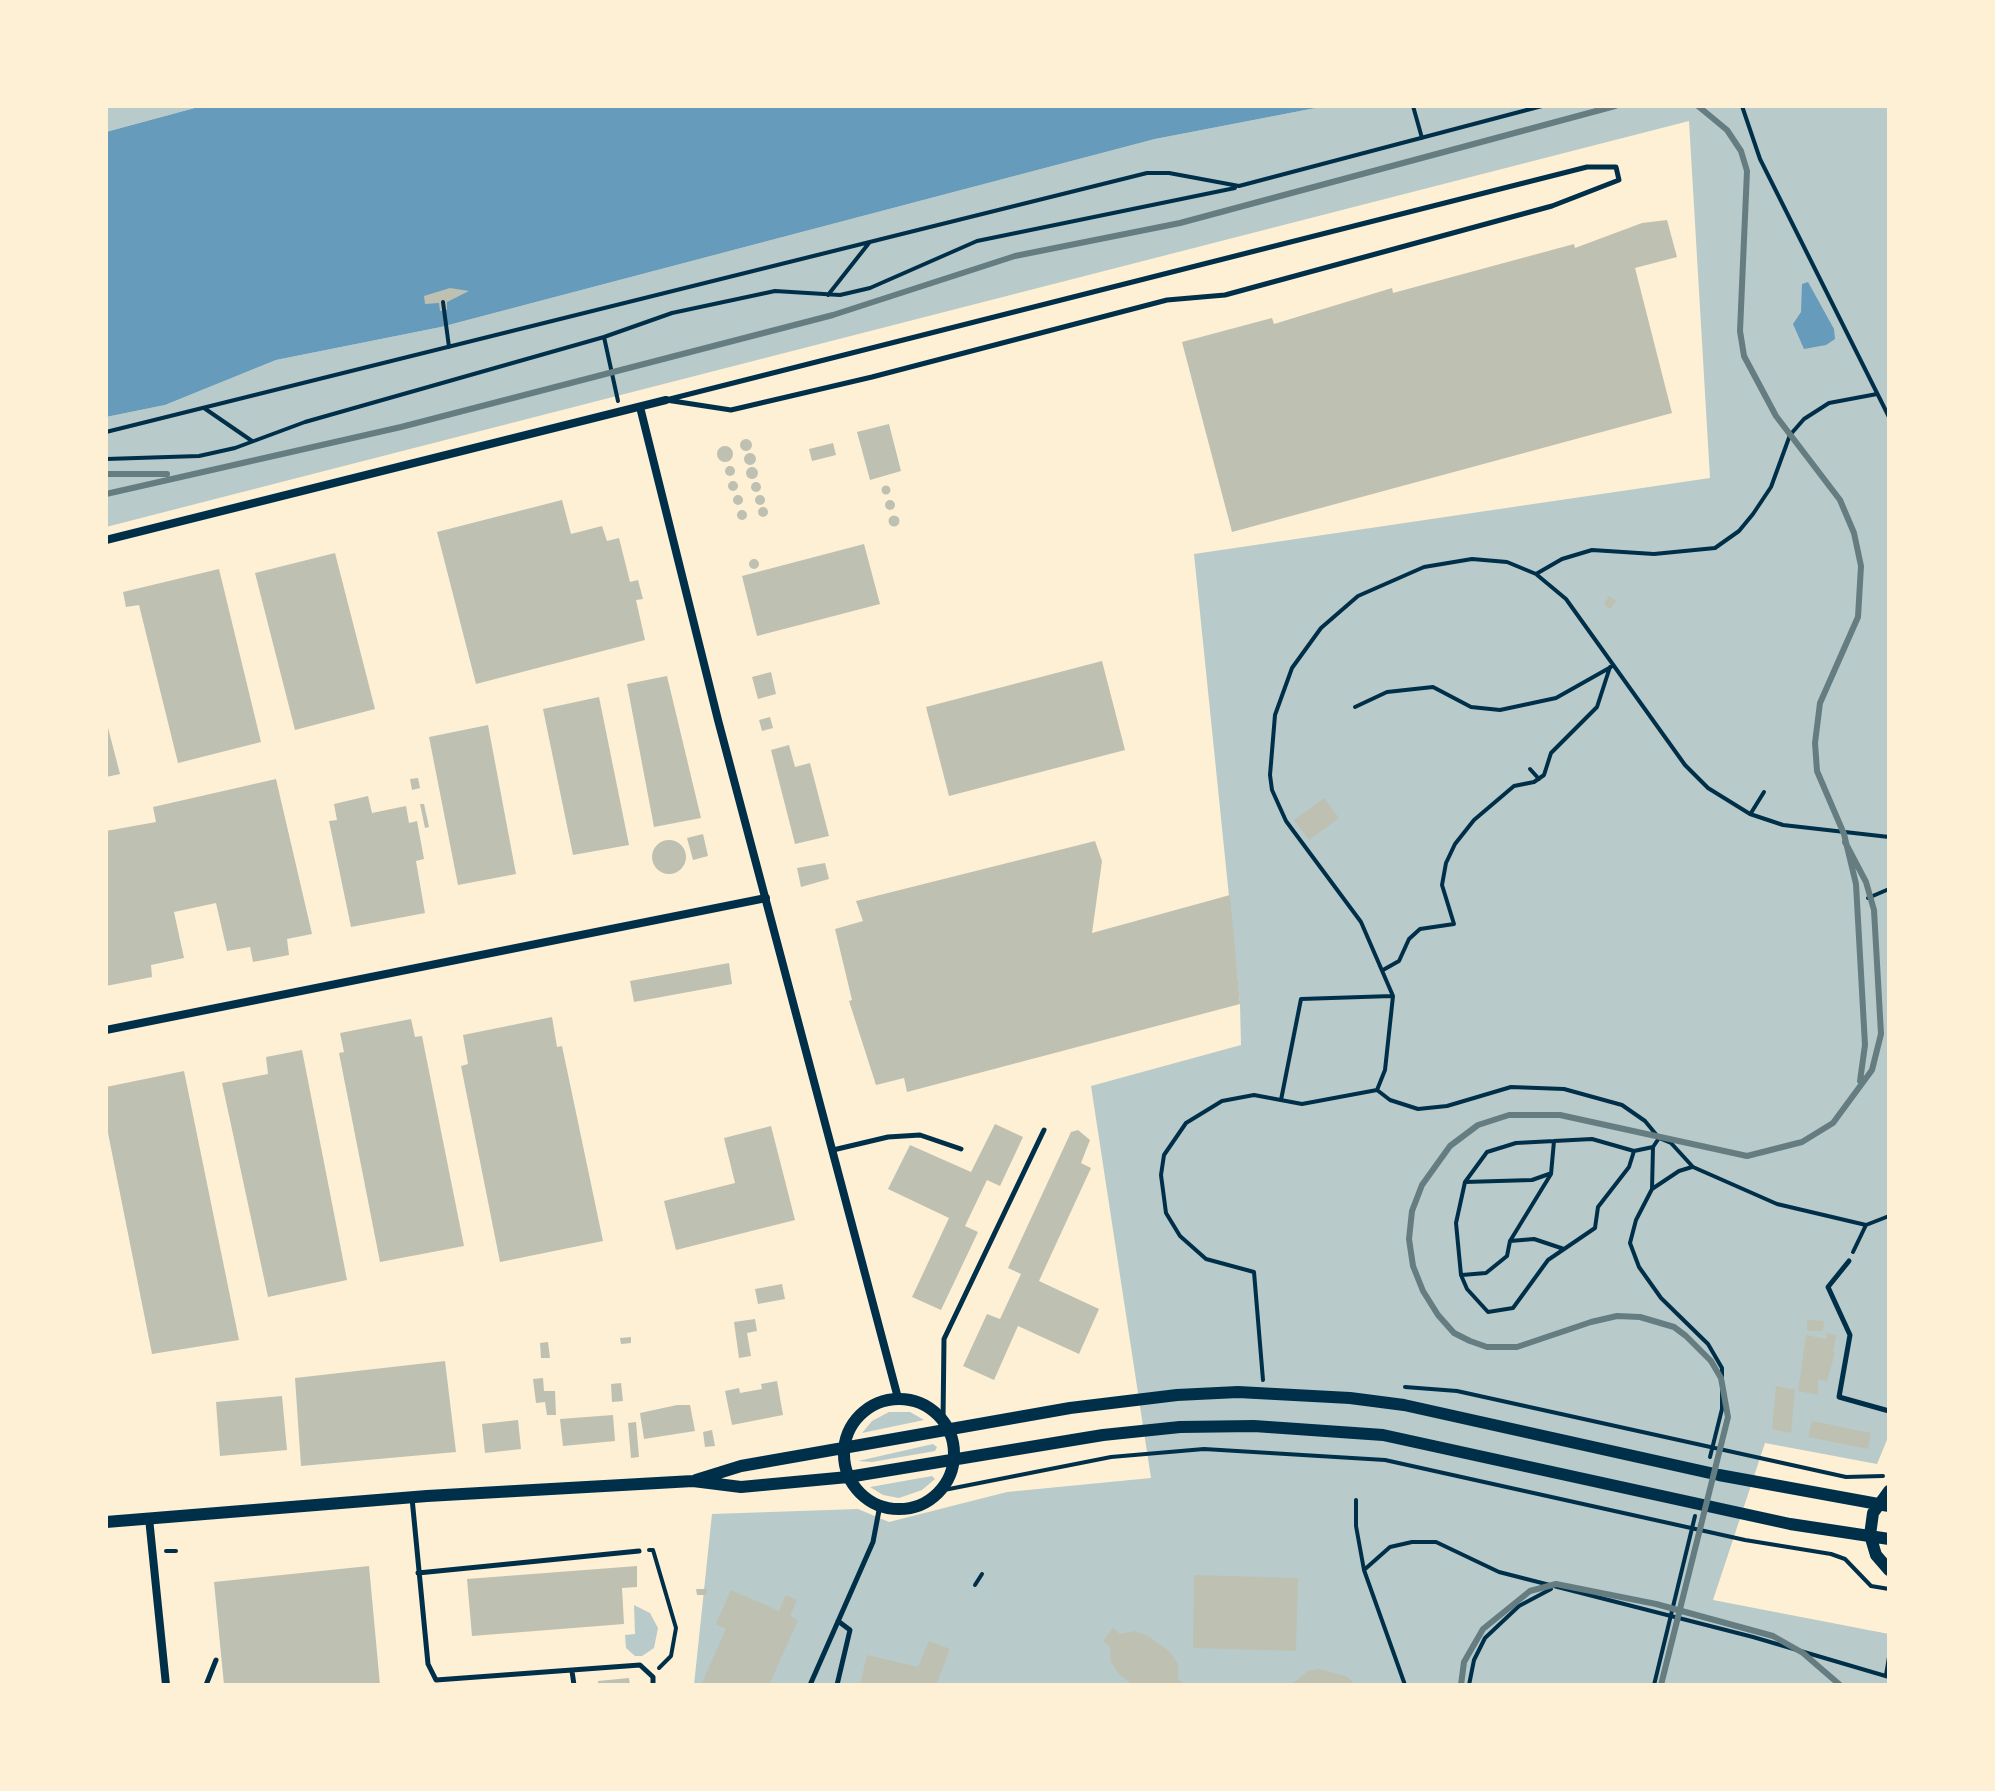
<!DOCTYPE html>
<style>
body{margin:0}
#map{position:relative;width:1995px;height:1791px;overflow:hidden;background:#fdf0d5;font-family:"Archivo Narrow",sans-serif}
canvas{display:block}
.frame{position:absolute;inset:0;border:108px solid #fdf0d5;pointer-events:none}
</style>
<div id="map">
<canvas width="1995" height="1791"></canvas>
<div class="frame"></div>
</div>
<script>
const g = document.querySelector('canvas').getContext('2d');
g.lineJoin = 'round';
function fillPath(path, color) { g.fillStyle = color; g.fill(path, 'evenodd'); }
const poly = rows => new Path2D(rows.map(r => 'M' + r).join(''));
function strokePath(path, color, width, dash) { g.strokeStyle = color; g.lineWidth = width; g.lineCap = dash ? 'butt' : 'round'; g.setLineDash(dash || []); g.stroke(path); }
const green = poly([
 [106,106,202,106,106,132],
 [1326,106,1889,106,1889,1435,1877,1464,1765,1443,1713,1600,1889,1634,1889,1685,694,1685,712,1514,858,1509,889,1522,1007,1492,1151,1478,1091,1086,1241,1045,1240,1004,1194,554,1710,478,1689,121,106,527,106,417,165,405,276,360,441,327,1155,139],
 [889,1412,910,1412,924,1420,862,1433,872,1421],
 [933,1444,937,1447,935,1451,872,1462,858,1461],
 [932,1476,935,1479,922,1490,899,1498,883,1495,870,1487],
 [634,1605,650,1613,658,1628,654,1648,642,1656,635,1656,626,1648,625,1635,635,1634]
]);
const water = poly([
 [202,106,1326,106,1155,139,441,327,276,360,165,405,106,417,106,132],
 [1808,282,1834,329,1835,339,1826,345,1804,349,1793,324,1801,312,1802,284]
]);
const building = poly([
 [1667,220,1677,257,1635,268,1672,413,1232,532,1182,342,1272,318,1274,324,1392,288,1393,293,1574,244,1575,248,1642,223],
 [450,288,469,291,447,302,447,310,440,311,439,303,425,304,424,296],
 [889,424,901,471,870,480,857,432],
 '740 445a6 6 0 1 1 12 0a6 6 0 1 1-12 0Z',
 [833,443,836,455,812,461,809,449],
 '717 454a8 8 0 1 1 16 0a8 8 0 1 1-16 0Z',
 '744 459a6 6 0 1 1 12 0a6 6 0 1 1-12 0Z',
 '725 471a5 5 0 1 1 10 0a5 5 0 1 1-10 0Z',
 '746 473a6 6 0 1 1 12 0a6 6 0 1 1-12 0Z',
 '728 486a5 5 0 1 1 10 0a5 5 0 1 1-10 0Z',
 '751 487a5 5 0 1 1 10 0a5 5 0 1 1-10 0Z',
 '881.5 490a4.5 4.5 0 1 1 9 0a4.5 4.5 0 1 1-9 0Z',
 '733 500a5 5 0 1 1 10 0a5 5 0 1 1-10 0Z',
 '755 500a5 5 0 1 1 10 0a5 5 0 1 1-10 0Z',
 '885 505a5 5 0 1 1 10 0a5 5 0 1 1-10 0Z',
 [562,500,571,534,602,526,607,541,619,538,630,582,638,580,643,599,636,600,645,640,476,684,437,532],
 '758 512a5 5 0 1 1 10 0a5 5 0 1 1-10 0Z',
 '737 515a5 5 0 1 1 10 0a5 5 0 1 1-10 0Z',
 '888.5 521a5.5 5.5 0 1 1 11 0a5.5 5.5 0 1 1-11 0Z',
 [864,544,880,604,757,636,742,576],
 [335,553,375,709,295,730,255,573],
 '749 564a5 5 0 1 1 10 0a5 5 0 1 1-10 0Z',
 [219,569,261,742,178,763,139,605,126,607,123,592],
 [1609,596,1616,601,1610,609,1604,604],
 [1102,661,1125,750,949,796,926,707],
 [771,672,776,694,758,699,752,677],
 [667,676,701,818,654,827,627,684],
 [599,697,629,845,573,855,543,709],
 [770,717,773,728,762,731,759,720],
 [106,720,120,774,106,777],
 [488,725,516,874,458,885,429,737],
 [789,745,795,767,810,763,829,836,795,844,771,750],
 [418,778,420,788,412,790,410,779],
 [276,779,312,934,287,939,289,955,253,962,250,947,227,951,216,903,174,912,184,958,151,965,152,977,106,986,106,831,156,822,153,807],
 [368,796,372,813,406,806,409,823,417,821,424,859,416,861,425,913,351,927,329,821,337,820,334,804],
 [1324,798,1339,818,1309,840,1294,820],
 [420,804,424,804,429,827,425,828],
 [703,834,708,856,693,860,687,838],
 '652 857a17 17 0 1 1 34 0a17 17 0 1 1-34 0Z',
 [1095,841,1102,861,1092,933,1230,895,1240,1004,907,1092,904,1078,876,1085,849,1001,852,1000,835,929,863,921,856,901],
 [825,863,829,879,801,887,797,868],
 [729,963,732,984,634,1002,630,981],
 [552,1017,557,1047,562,1046,603,1241,500,1262,461,1066,468,1064,463,1035],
 [411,1019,415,1037,422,1036,464,1246,380,1262,339,1053,344,1052,340,1033],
 [302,1050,347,1280,268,1297,222,1083,268,1074,266,1057],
 [184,1071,239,1340,152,1354,106,1123,106,1087],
 [995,1124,1023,1137,1000,1186,987,1180,965,1226,978,1232,941,1310,912,1297,949,1218,888,1189,910,1145,971,1172],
 [771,1126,795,1220,676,1250,664,1201,735,1183,724,1138],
 [1078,1130,1090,1140,1081,1163,1091,1168,1039,1281,1099,1309,1079,1354,1018,1326,994,1380,963,1366,987,1314,1000,1319,1021,1274,1008,1268,1071,1132],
 [782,1284,785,1299,758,1304,755,1289],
 [755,1319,757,1331,747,1333,751,1356,739,1358,734,1322],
 [1807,1320,1824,1321,1823,1331,1807,1331],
 [1827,1333,1836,1335,1833,1352,1835,1353,1827,1381,1818,1379,1818,1395,1798,1391,1806,1335,1826,1339],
 [631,1337,631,1343,621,1344,620,1338],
 [548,1342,550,1358,541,1358,540,1343],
 [445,1361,456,1452,301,1466,295,1378],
 [543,1378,544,1391,555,1391,556,1415,547,1415,545,1402,536,1403,533,1379],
 [777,1381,783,1415,732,1425,725,1391,739,1388,740,1393,762,1389,761,1384],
 [621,1383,623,1401,612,1402,611,1384],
 [1776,1386,1795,1390,1791,1433,1772,1429],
 [282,1396,287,1450,220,1456,216,1402],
 [677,1405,690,1405,695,1431,644,1439,640,1413],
 [613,1415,615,1441,563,1446,560,1419],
 [518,1420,521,1449,485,1453,482,1424],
 [1812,1421,1871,1433,1868,1449,1808,1437],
 [636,1422,639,1457,631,1458,628,1423],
 [712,1430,715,1446,705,1447,703,1432],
 [369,1566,380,1685,224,1685,214,1582],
 [637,1566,637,1587,622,1588,624,1624,472,1636,467,1579],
 [1194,1575,1298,1578,1296,1651,1193,1648],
 [696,1589,707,1589,707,1595,697,1595],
 [731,1590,779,1611,786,1595,797,1600,790,1616,798,1620,769,1685,701,1685,726,1629,716,1624],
 [1113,1628,1120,1634,1135,1631,1148,1636,1170,1652,1178,1664,1178,1679,1185,1685,1133,1685,1119,1674,1111,1662,1110,1647,1103,1641],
 [929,1641,950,1649,936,1685,860,1685,867,1655,918,1667],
 [1319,1669,1346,1676,1356,1685,1291,1685,1308,1671],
 [629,1678,630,1685,598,1685,598,1681]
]);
const path = poly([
 [1413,106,1422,138],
 [1742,106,1760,159,1889,417],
 [828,295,869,243],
 [443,302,449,347],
 [604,337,618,401],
 [204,408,252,441],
 [106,432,1147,173,1169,173,1239,186,1542,106],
 [106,459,199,456,235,448,305,422,604,337,672,313,775,291,840,295,870,288,977,241,1235,188],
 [1536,574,1562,559,1592,550,1654,554,1715,548,1739,531,1753,514,1771,487,1790,435,1804,419,1829,403,1877,394],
 [1355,707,1387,692,1433,687,1471,707,1500,710,1556,698,1611,667],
 [1530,769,1539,779],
 [1751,813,1764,792],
 [1868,898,1889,889],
 [1383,970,1399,961,1409,939,1420,929,1454,924,1442,885,1446,863,1455,844,1474,820,1514,786,1534,782,1544,775,1551,753,1597,707,1610,667],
 [1377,1090,1385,1070,1393,996,1361,922,1286,821,1272,790,1270,775,1275,715,1292,668,1321,628,1358,596,1424,567,1472,559,1507,562,1536,574,1566,599,1685,765,1708,788,1750,814,1783,825,1889,837],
 [1281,1100,1301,999,1392,996],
 [1659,1138,1671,1143,1693,1167,1777,1204,1866,1225],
 [1634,1151,1629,1167,1598,1207,1595,1228,1548,1260,1513,1308,1488,1312,1467,1289,1461,1275,1456,1223,1465,1182,1487,1152,1516,1143,1592,1139,1634,1151,1653,1147],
 [1465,1182,1532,1180,1549,1174],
 [1652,1189,1679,1171,1692,1167],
 [1510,1241,1534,1239,1564,1249],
 [1853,1252,1866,1225,1889,1216],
 [1462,1275,1486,1273,1507,1256,1510,1241,1551,1174,1554,1141],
 [1263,1380,1254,1272,1206,1259,1180,1236,1166,1213,1161,1175,1164,1155,1186,1123,1222,1101,1254,1095,1302,1104,1377,1090,1390,1100,1418,1109,1447,1106,1511,1087,1564,1089,1622,1105,1645,1121,1659,1138,1653,1147,1652,1189,1636,1220,1630,1243,1639,1267,1661,1298,1708,1344,1722,1368,1722,1409,1710,1457],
 [1405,1387,1457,1391,1846,1477,1883,1476],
 [939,1491,1111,1457,1204,1449,1385,1460,1745,1540,1831,1554,1845,1559,1871,1586,1889,1589],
 [1356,1500,1356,1526,1364,1570],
 [649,1550,653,1550,676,1628,671,1656,659,1668],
 [166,1551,176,1551],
 [975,1585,982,1574],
 [1886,1675,1889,1657],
 [1405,1685,1364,1570,1390,1547,1412,1542,1436,1542,1499,1572,1753,1637,1889,1677],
 [1469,1685,1474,1660,1485,1638,1519,1606,1551,1589],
 [1654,1685,1695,1516]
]);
const service = poly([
 [1587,167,1616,167,1619,180,1552,206,1225,295,1167,300,872,377,731,410,666,400,1587,167],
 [833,1150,888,1137,920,1135,961,1149],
 [1849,1261,1828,1287,1850,1335,1839,1397,1889,1411],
 [943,1421,944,1339,1044,1130],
 [412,1498,428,1664,436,1680,640,1665,653,1677,653,1685],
 [418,1573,639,1551],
 [572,1671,574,1685],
 [206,1685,216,1660],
 [810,1685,873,1542,880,1505],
 [837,1685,850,1630,838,1621]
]);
const minor = poly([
 [640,407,718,720,898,1398],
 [106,540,666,400],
 [106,1030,766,898],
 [149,1518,166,1685]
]);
const secondary = poly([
 '844 1454a55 55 0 1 1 110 0a55 55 0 1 1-110 0Z',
 [696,1480,741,1466,1070,1408,1177,1395,1238,1392,1350,1398,1404,1405,1719,1475,1889,1506],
 [1889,1491,1873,1513,1870,1535,1876,1555,1889,1570],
 [106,1522,427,1496,693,1481,741,1487,848,1477,1103,1435,1180,1427,1254,1426,1383,1435,1790,1524,1889,1539]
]);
const rail = poly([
 [1698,106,1727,130,1741,151,1747,171,1740,331,1744,356,1776,416,1840,500,1854,533,1861,566,1858,617,1820,703,1815,743,1817,771,1844,834,1856,884,1865,1045,1860,1081],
 [106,474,167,474],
 [106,494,401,427,833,315,1015,256,1180,223,1615,106],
 [1461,1685,1464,1662,1483,1629,1530,1591,1556,1584,1656,1604,1773,1636,1803,1653,1840,1685],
 [1661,1685,1728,1417,1721,1378,1711,1361,1686,1336,1674,1327,1640,1317,1617,1316,1591,1322,1517,1347,1487,1347,1470,1341,1454,1333,1438,1315,1423,1291,1413,1266,1409,1239,1412,1211,1422,1185,1450,1146,1478,1125,1509,1115,1560,1115,1747,1156,1802,1142,1833,1123,1872,1070,1881,1034,1874,910,1866,882,1845,842]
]);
fillPath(green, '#b9caca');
fillPath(water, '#669bbc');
fillPath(building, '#bec0b2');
strokePath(path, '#003049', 4);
strokePath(service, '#003049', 5);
strokePath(minor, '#003049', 8);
strokePath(secondary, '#003049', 12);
strokePath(rail, '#657d81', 6);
</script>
